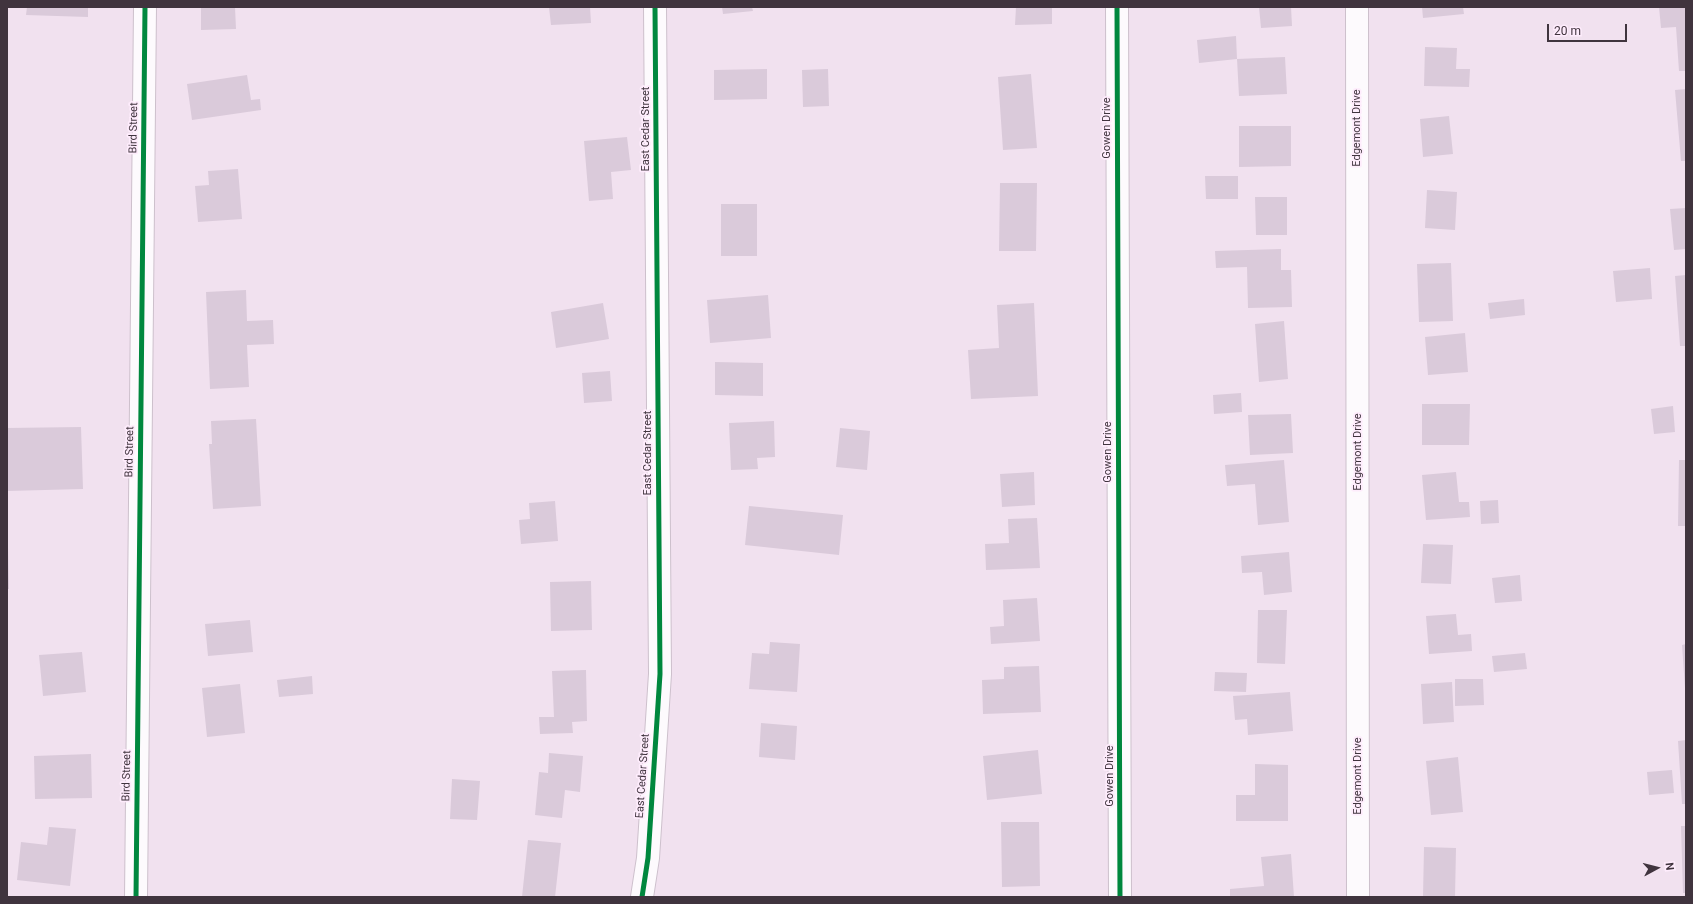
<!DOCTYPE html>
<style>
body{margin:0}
#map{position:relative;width:1693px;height:904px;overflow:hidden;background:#f1e1ef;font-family:Roboto,sans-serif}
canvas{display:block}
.frame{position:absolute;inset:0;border:8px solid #40343e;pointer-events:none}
.north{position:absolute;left:1637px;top:848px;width:40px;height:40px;-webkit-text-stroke:3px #feecfc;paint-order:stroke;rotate:83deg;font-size:11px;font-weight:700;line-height:16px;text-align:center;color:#40343e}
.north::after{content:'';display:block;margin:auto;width:14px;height:18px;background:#40343e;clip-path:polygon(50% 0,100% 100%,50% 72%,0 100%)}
.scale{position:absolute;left:1547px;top:24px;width:80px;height:18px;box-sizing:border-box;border:2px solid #40343e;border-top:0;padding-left:5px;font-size:12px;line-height:14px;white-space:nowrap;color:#40343e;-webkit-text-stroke:3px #feecfc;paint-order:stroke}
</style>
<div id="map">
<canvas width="1693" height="904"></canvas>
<div class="frame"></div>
<div class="north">N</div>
<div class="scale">20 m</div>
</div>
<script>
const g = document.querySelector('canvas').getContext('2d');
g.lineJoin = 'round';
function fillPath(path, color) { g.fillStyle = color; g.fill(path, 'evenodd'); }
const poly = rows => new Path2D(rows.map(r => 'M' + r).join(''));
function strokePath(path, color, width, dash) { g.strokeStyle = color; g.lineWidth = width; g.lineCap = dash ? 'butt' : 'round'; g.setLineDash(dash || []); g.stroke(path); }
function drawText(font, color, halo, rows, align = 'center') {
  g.font = font + ' Roboto,sans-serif'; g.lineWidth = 3.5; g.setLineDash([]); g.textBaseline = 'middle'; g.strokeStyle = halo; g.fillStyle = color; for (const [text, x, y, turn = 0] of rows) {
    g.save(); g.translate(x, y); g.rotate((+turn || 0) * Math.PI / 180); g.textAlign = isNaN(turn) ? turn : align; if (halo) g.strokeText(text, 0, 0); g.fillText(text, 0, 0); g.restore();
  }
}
const building = poly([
 [27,7,88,7,88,17,26,15],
 [201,7,235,7,236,29,201,30],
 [549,7,590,7,591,23,551,25],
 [722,7,752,7,753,11,723,14],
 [1016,7,1052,7,1052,24,1015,25],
 [1259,7,1291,7,1292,26,1261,28],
 [1422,7,1463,7,1464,14,1423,18],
 [1659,7,1686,7,1686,71,1679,71,1676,27,1661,28],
 [1236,36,1237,59,1199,63,1197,40],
 [1425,47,1457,48,1456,69,1470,69,1469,87,1424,86],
 [1285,57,1287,94,1239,96,1237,59],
 [767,69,767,99,714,100,714,70],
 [828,69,829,106,803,107,802,70],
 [1031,74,1037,148,1003,150,998,77],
 [247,75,251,100,260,99,261,110,192,120,187,84],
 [1686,89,1686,161,1681,161,1675,90],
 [1449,116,1453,154,1423,157,1420,119],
 [1239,126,1291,126,1291,166,1239,167],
 [627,137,631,170,611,172,613,199,589,201,584,141],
 [238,169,242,219,198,222,195,186,209,185,208,171],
 [1205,176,1238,176,1238,199,1206,199],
 [1000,183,1037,183,1036,251,999,251],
 [1427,190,1457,192,1455,230,1425,228],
 [1255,197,1287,197,1287,235,1256,235],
 [721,204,757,204,757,256,721,256],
 [1686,208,1686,249,1674,250,1670,209],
 [1281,249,1281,270,1291,270,1292,307,1248,308,1247,267,1216,268,1215,251],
 [1451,263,1453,321,1419,322,1417,264],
 [1650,268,1652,299,1616,302,1613,271],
 [1686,275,1686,346,1680,346,1675,276],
 [246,290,247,321,273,320,274,344,247,345,249,387,210,389,206,292],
 [768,295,771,338,710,343,707,300],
 [1524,299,1525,315,1490,319,1488,303],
 [603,303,609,339,556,348,551,312],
 [1034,303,1038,396,971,399,968,350,999,348,997,305],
 [1284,321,1288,379,1259,382,1255,324],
 [1465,333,1468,372,1428,375,1425,337],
 [715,362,763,363,763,396,715,395],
 [610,371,612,401,584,403,582,373],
 [1241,393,1242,412,1214,414,1213,395],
 [1422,404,1470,404,1469,445,1422,445],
 [1673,406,1675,432,1654,434,1651,409],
 [1291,414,1293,453,1250,455,1248,415],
 [256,419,261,506,213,509,209,444,212,444,211,421],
 [774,421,775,457,757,458,758,469,731,470,729,423],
 [81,427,83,489,7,491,7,428],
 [840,428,870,431,867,470,836,467],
 [1284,460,1289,522,1258,525,1255,484,1227,486,1225,465],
 [1679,460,1686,460,1686,526,1678,526],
 [1034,472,1035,505,1002,507,1000,474],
 [1456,472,1459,502,1469,502,1470,517,1426,520,1422,475],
 [1498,500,1499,523,1481,524,1480,501],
 [555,501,558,541,521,544,519,520,530,519,529,503],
 [749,506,843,515,839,555,745,545],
 [1037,518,1040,568,986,570,985,544,1009,543,1008,519],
 [1423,544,1453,545,1451,584,1421,583],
 [7,547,8,547,9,589,7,589],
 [1289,552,1292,592,1264,595,1262,572,1242,573,1241,556],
 [1520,575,1522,601,1495,603,1492,578],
 [591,581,592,630,551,631,550,582],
 [1037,598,1040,641,991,644,990,627,1004,626,1003,600],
 [1258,610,1287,610,1285,664,1257,663],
 [1456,614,1458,635,1471,634,1472,651,1429,654,1426,616],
 [250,620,253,652,208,656,205,624],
 [770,642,800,644,797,692,749,689,752,653,769,654],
 [1686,644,1686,688,1685,688,1682,645],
 [82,652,86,692,43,696,39,655],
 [1525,653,1527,669,1494,672,1492,656],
 [1039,666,1041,712,983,714,982,680,1004,679,1004,667],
 [586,670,587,721,572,722,573,733,540,734,539,717,554,717,552,671],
 [1215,672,1247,673,1246,692,1214,691],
 [312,676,313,694,279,697,277,680],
 [1455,679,1483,679,1484,705,1455,706],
 [1452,682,1454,722,1423,724,1421,684],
 [240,684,245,733,207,737,202,688],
 [1290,692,1293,731,1248,735,1247,719,1235,720,1233,696],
 [761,723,797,726,795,760,759,757],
 [1686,740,1686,804,1682,804,1678,741],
 [1038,750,1042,794,987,800,983,756],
 [549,753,583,756,580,792,565,790,562,818,535,815,539,772,548,773],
 [91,754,92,798,35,799,34,756],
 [1458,757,1463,812,1431,815,1426,761],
 [1255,764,1288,765,1288,821,1236,821,1236,795,1255,795],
 [1672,770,1674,793,1649,795,1647,772],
 [452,779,480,781,477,820,450,819],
 [1001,822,1039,822,1040,886,1002,887],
 [1681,826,1686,826,1686,893,1683,893],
 [49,827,76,829,70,886,17,880,21,842,47,845],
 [528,840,561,843,555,897,522,897],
 [1424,847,1456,848,1455,897,1423,897],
 [1291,854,1294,897,1230,897,1230,889,1264,886,1261,857]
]);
const minor = poly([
 [1117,7,1120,897],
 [1357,7,1358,897],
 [136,897,145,7],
 [642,897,648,858,660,674,655,7]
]);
const cycleway = poly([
 [1117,7,1120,897],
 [136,897,145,7],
 [642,897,648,858,660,674,655,7]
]);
const streetNames = [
 ["Bird Street",134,128,-89],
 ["Gowen Drive",1107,128,-90],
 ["Edgemont Drive",1357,128,-90],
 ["East Cedar Street",646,129,-90],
 ["Bird Street",130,452,-89],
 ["Gowen Drive",1108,452,-90],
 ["Edgemont Drive",1358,452,-90],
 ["East Cedar Street",648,453,-90],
 ["Bird Street",127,776,-89],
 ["East Cedar Street",643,776,-86],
 ["Gowen Drive",1110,776,-90],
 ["Edgemont Drive",1358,776,-90]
];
fillPath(building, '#dacada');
strokePath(minor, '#cdc0cc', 24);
strokePath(minor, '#fdfafd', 22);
strokePath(cycleway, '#00873e', 5);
drawText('11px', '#40343e', '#feecfc', streetNames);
</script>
